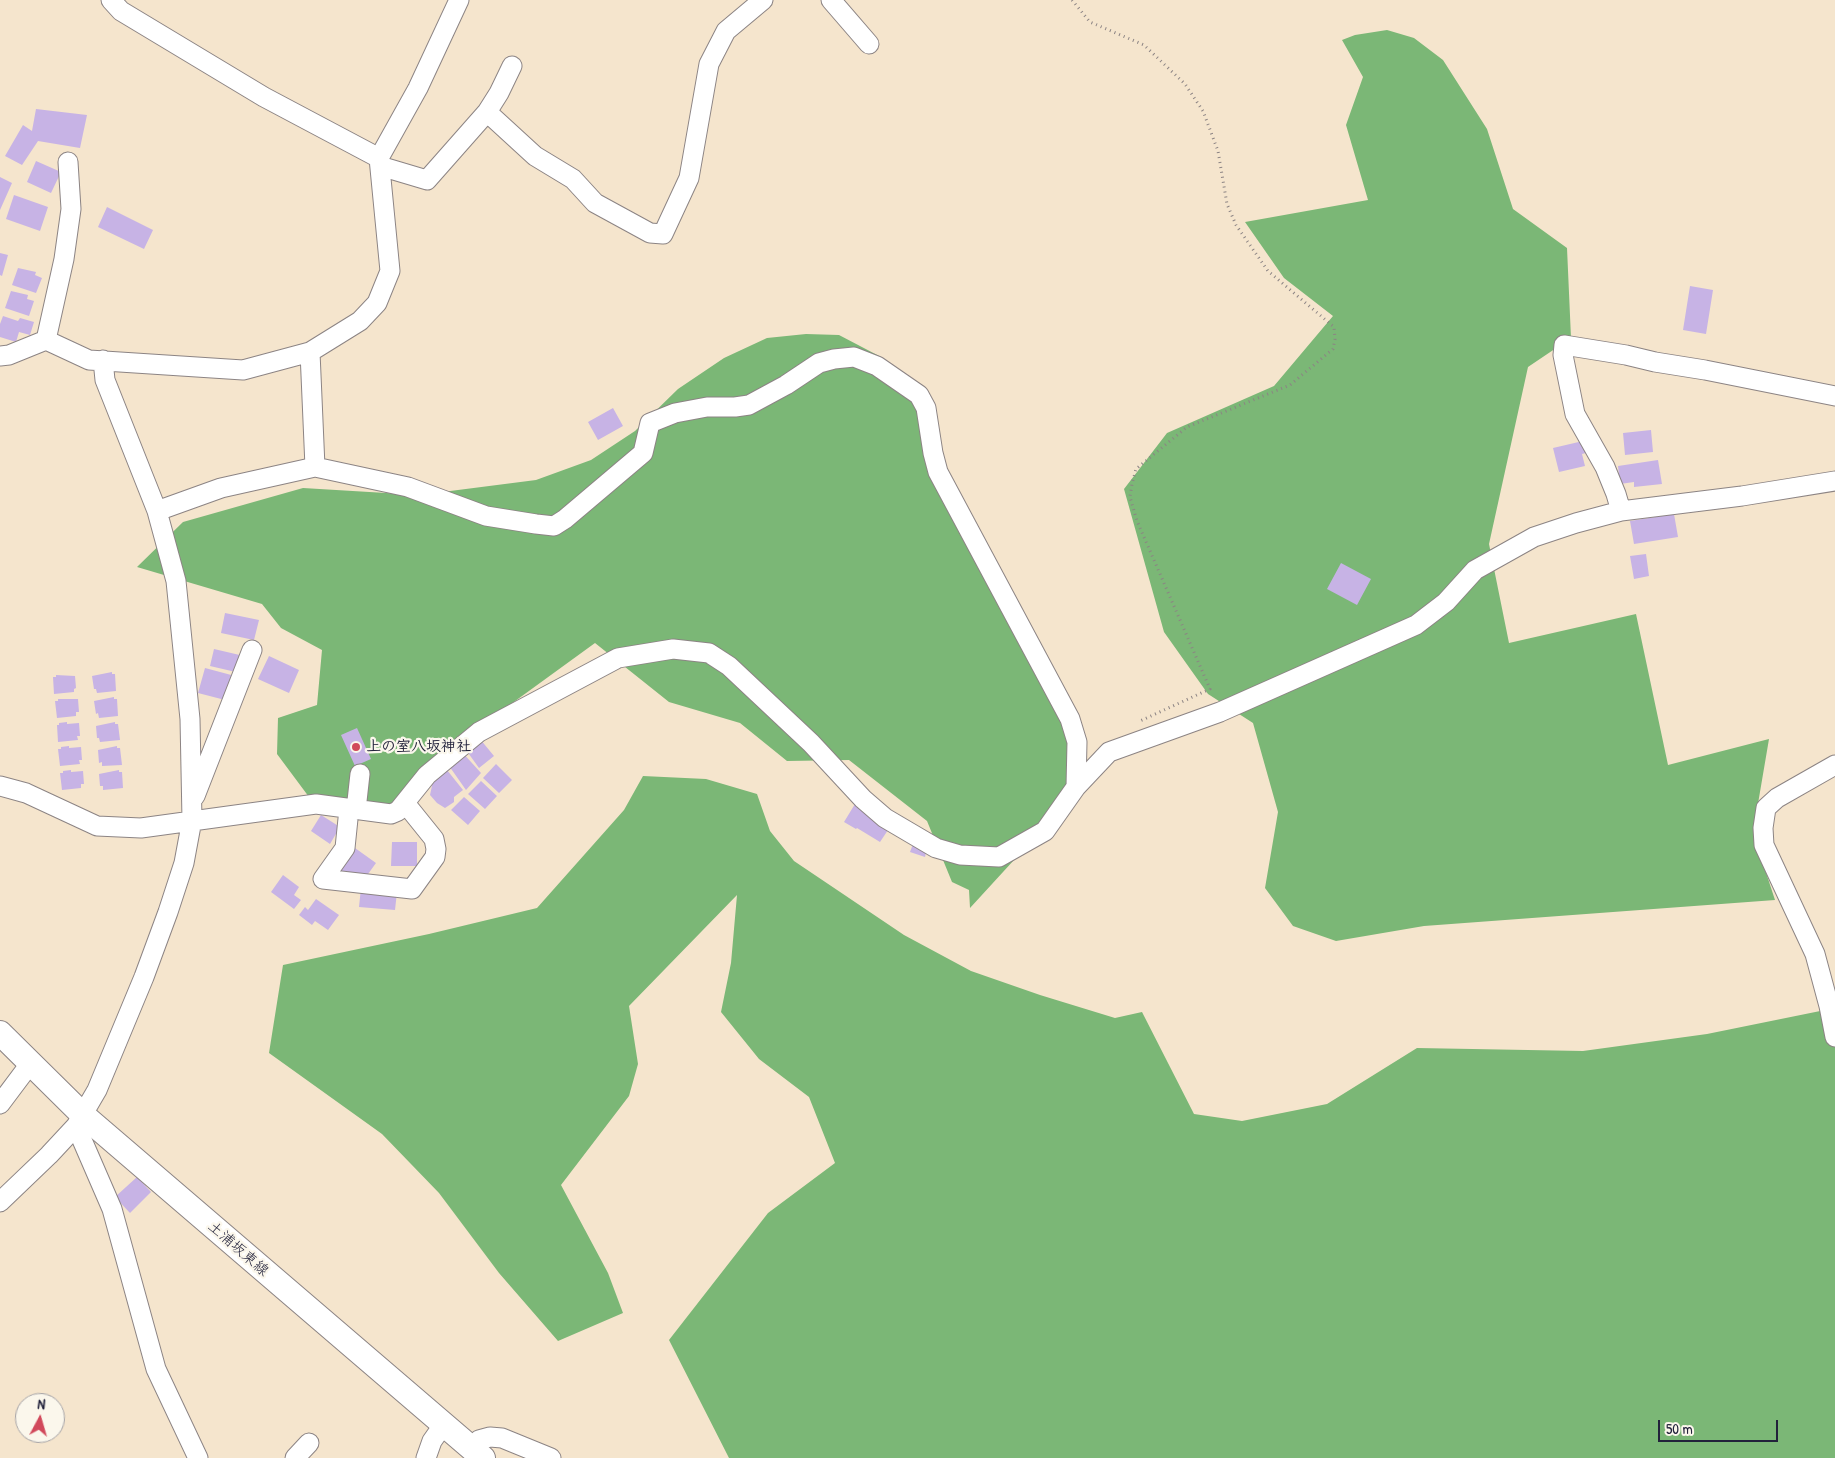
<!DOCTYPE html>
<meta charset="utf-8">
<style>
body{margin:0}
#map{position:relative;width:1835px;height:1458px;overflow:hidden;background:#f5e5cd;font-family:"Patrick Hand",sans-serif}
canvas{display:block}
.north{position:absolute;left:15px;top:1393px;width:50px;height:50px;box-sizing:border-box;background:#fbf7ec;border:1px solid #a4a2a5;border-radius:50%;rotate:6deg;font-size:14px;font-weight:700;line-height:20px;text-align:center;color:#22223b}
.north::after{content:'';display:block;margin:auto;width:18px;height:22px;background:#d1495b;clip-path:polygon(50% 0,100% 100%,50% 72%,0 100%)}
.scale{position:absolute;left:1658px;top:1420px;width:120px;height:22px;box-sizing:border-box;border:2px solid #22223b;border-top:0;padding-left:6px;font-size:15px;line-height:18px;white-space:nowrap;color:#22223b;-webkit-text-stroke:4px #fbf7ec;paint-order:stroke}
</style>
<div id="map">
<canvas width="1835" height="1458"></canvas>
<div class="north">N</div>
<div class="scale">50 m</div>
</div>
<script>
const g = document.querySelector('canvas').getContext('2d');
g.lineJoin = 'round';
function fillPath(path, color) { g.fillStyle = color; g.fill(path, 'evenodd'); }
const poly = rows => new Path2D(rows.map(r => 'M' + r).join(''));
function strokePath(path, color, width, dash) { g.strokeStyle = color; g.lineWidth = width; g.lineCap = dash ? 'butt' : 'round'; g.setLineDash(dash || []); g.stroke(path); }
function drawText(font, color, halo, rows, align = 'center') {
  g.font = font + ' "Patrick Hand","Klee One",sans-serif'; g.lineWidth = 4.5; g.setLineDash([]); g.textBaseline = 'middle'; g.strokeStyle = halo; g.fillStyle = color; for (const [text, x, y, turn = 0] of rows) {
    g.save(); g.translate(x, y); g.rotate((+turn || 0) * Math.PI / 180); g.textAlign = isNaN(turn) ? turn : align; if (halo) g.strokeText(text, 0, 0); g.fillText(text, 0, 0); g.restore();
  }
}
const forest = poly([
 [1387,30,1414,38,1443,60,1487,129,1513,209,1567,248,1571,338,1528,367,1489,544,1509,643,1636,614,1668,765,1769,739,1753,833,1775,900,1424,926,1336,941,1293,926,1265,888,1278,812,1253,723,1208,694,1164,632,1124,489,1167,433,1274,386,1333,316,1284,278,1245,222,1368,200,1346,125,1363,77,1342,40,1355,35],
 [806,334,839,335,881,357,908,390,1066,725,1071,785,1058,812,970,908,969,890,952,882,927,821,849,760,787,761,740,723,669,702,595,643,511,704,468,729,392,806,309,797,277,754,278,718,317,705,322,650,281,628,262,604,137,567,183,522,303,488,419,495,536,480,591,460,635,431,678,389,724,358,767,338],
 [643,776,706,779,757,794,770,831,794,861,904,935,971,971,1040,995,1115,1018,1142,1012,1194,1114,1242,1121,1327,1104,1417,1048,1583,1051,1707,1034,1835,1008,1835,1458,729,1458,669,1340,768,1213,835,1163,809,1097,759,1059,721,1012,731,963,737,895,629,1006,638,1064,629,1096,561,1185,608,1273,623,1313,558,1341,499,1273,439,1193,382,1134,269,1053,283,965,429,934,537,908,624,810]
]);
const building = poly([
 [36,109,87,115,80,148,38,141,22,165,5,156,23,125,32,131],
 [36,161,61,172,51,193,27,182],
 [0,177,12,183,0,210],
 [14,195,48,207,40,231,6,219],
 [107,207,153,230,144,249,98,227],
 [0,253,8,255,2,276,0,275],
 [18,268,36,272,35,275,42,278,36,293,12,285],
 [1690,286,1713,290,1706,334,1683,330],
 [11,291,28,295,27,299,34,301,29,316,5,308],
 [3,316,18,321,20,318,34,322,30,335,19,332,16,342,0,337,0,324],
 [613,408,623,426,598,440,588,422],
 [1651,430,1653,452,1625,455,1623,433],
 [1583,441,1586,453,1582,454,1585,466,1559,472,1553,448],
 [1658,460,1662,484,1634,487,1634,482,1620,484,1618,466],
 [1674,514,1678,537,1634,544,1630,521],
 [1646,554,1649,576,1634,579,1630,556],
 [1341,563,1371,579,1357,605,1327,589],
 [225,613,259,620,254,640,221,633],
 [214,649,244,656,240,673,210,666],
 [269,656,299,670,289,693,258,679],
 [205,668,235,676,229,701,198,693],
 [112,672,112,674,115,674,116,691,97,693,96,689,94,689,92,676],
 [56,675,75,676,76,688,74,689,74,692,54,694,53,677,56,677],
 [114,697,114,699,117,699,118,716,99,718,98,713,96,714,94,701],
 [58,699,78,699,79,712,76,712,76,716,57,718,55,701,58,701],
 [67,722,67,724,79,723,80,736,77,736,78,740,58,742,57,725,59,725,59,723],
 [115,722,115,724,118,724,120,740,100,742,99,738,97,738,96,726],
 [357,728,371,759,355,766,341,735],
 [480,739,494,756,479,768,466,750],
 [69,746,69,748,81,747,82,760,79,760,80,764,60,766,58,749,61,749,61,747],
 [117,746,117,748,120,748,122,765,102,766,102,762,99,763,98,750],
 [462,752,481,773,466,790,447,763],
 [496,764,512,780,499,793,483,778],
 [71,770,71,772,83,771,84,784,81,784,81,788,62,790,60,773,63,773,63,771],
 [119,770,119,772,122,772,123,788,103,790,103,786,100,786,99,774],
 [447,770,463,790,454,797,454,802,445,808,437,803,430,795,433,781],
 [481,781,497,796,485,809,468,794],
 [464,797,480,811,468,825,451,810],
 [855,804,869,813,867,816,888,830,880,842,857,828,856,829,844,822],
 [321,815,340,827,330,844,311,831],
 [392,842,417,842,417,866,391,866],
 [913,844,927,848,925,857,910,852],
 [355,848,376,863,363,881,351,873,348,877,339,870],
 [283,875,299,887,294,895,301,900,294,909,271,892],
 [361,888,397,892,395,910,359,907],
 [316,899,339,915,328,930,315,921,312,925,299,915,305,907,308,910],
 [137,1177,151,1192,130,1213,115,1197]
]);
const path = poly([
 [1072,0,1090,22,1144,45,1185,84,1203,111,1218,151,1227,204,1236,225,1268,271,1334,327,1335,339,1333,349,1290,385,1187,427,1136,469,1132,484,1130,497,1137,521,1210,689,1140,721]
]);
const minor = poly([
 [111,0,121,11,264,97,379,158],
 [831,0,869,44],
 [487,112,499,93,512,66],
 [380,166,427,180,487,112,535,156,573,179,595,203,650,233,663,234,689,178,709,64,726,31,763,0],
 [46,340,64,259,71,209,68,162],
 [310,352,315,467,408,487,486,516,536,524,554,526,565,519,643,453,650,423,675,413,707,407,735,407,749,405,786,385,819,363,834,359,854,357,877,366,919,395,926,408,933,453,938,472,1070,719,1077,742,1076,787],
 [0,356,9,355,46,340,89,360,243,370,310,352,360,321,377,303,390,271,379,158,418,88,459,0],
 [157,511,221,488,315,467],
 [1621,511,1616,494,1605,467,1575,414,1563,355,1564,345,1626,355,1655,362,1705,370,1835,396],
 [1835,765,1777,798,1766,808,1763,828,1764,845,1815,954,1829,1006,1835,1037],
 [0,786,26,793,97,826,141,828,316,804,391,814,398,811,427,775,479,732,618,658,673,649,709,653,729,666,811,743,863,799,885,818,936,848,960,855,999,857,1045,831,1076,787,1109,752,1220,712,1416,625,1446,602,1475,570,1534,537,1576,523,1621,511,1742,496,1835,481],
 [195,796,252,650],
 [349,809,345,848,323,879,412,889,435,857,436,849,434,839,405,803],
 [356,810,360,774],
 [0,1104,30,1064],
 [76,1126,112,1209,156,1369,198,1458],
 [0,1202,49,1155,76,1126,97,1090,144,977,168,912,184,863,192,820,190,719,176,581,157,511,105,380,103,360],
 [472,1448,479,1440,490,1437,502,1438,551,1458],
 [295,1458,309,1443],
 [426,1458,432,1441,444,1424]
]);
const major = poly([
 [0,1033,83,1115,483,1458]
]);
const markers = [
 [356,747,5,"#d1495b"]
];
const poiNames = [
 ["上の室八坂神社",366,747]
];
const streetNames = [
 ["土浦坂東線",238,1249,41]
];
fillPath(forest, '#7bb776');
fillPath(building, '#c7b3e5');
strokePath(minor, '#8c8484', 21);
strokePath(major, '#8c8484', 26);
strokePath(path, '#8c8484', 3, [1, 4]);
strokePath(minor, '#fff', 19);
strokePath(major, '#fff', 24);
for (const [x, y, r, color] of markers) { const dot = new Path2D(); dot.arc(x, y, r, 0, 2 * Math.PI); g.fillStyle = color; g.fill(dot); strokePath(dot, '#fbf7ec', 2); }
drawText('bold 15px', '#22223b', '#fbf7ec', poiNames, 'left');
drawText('15px', '#22223b', '#fbf7ec', streetNames);
</script>
